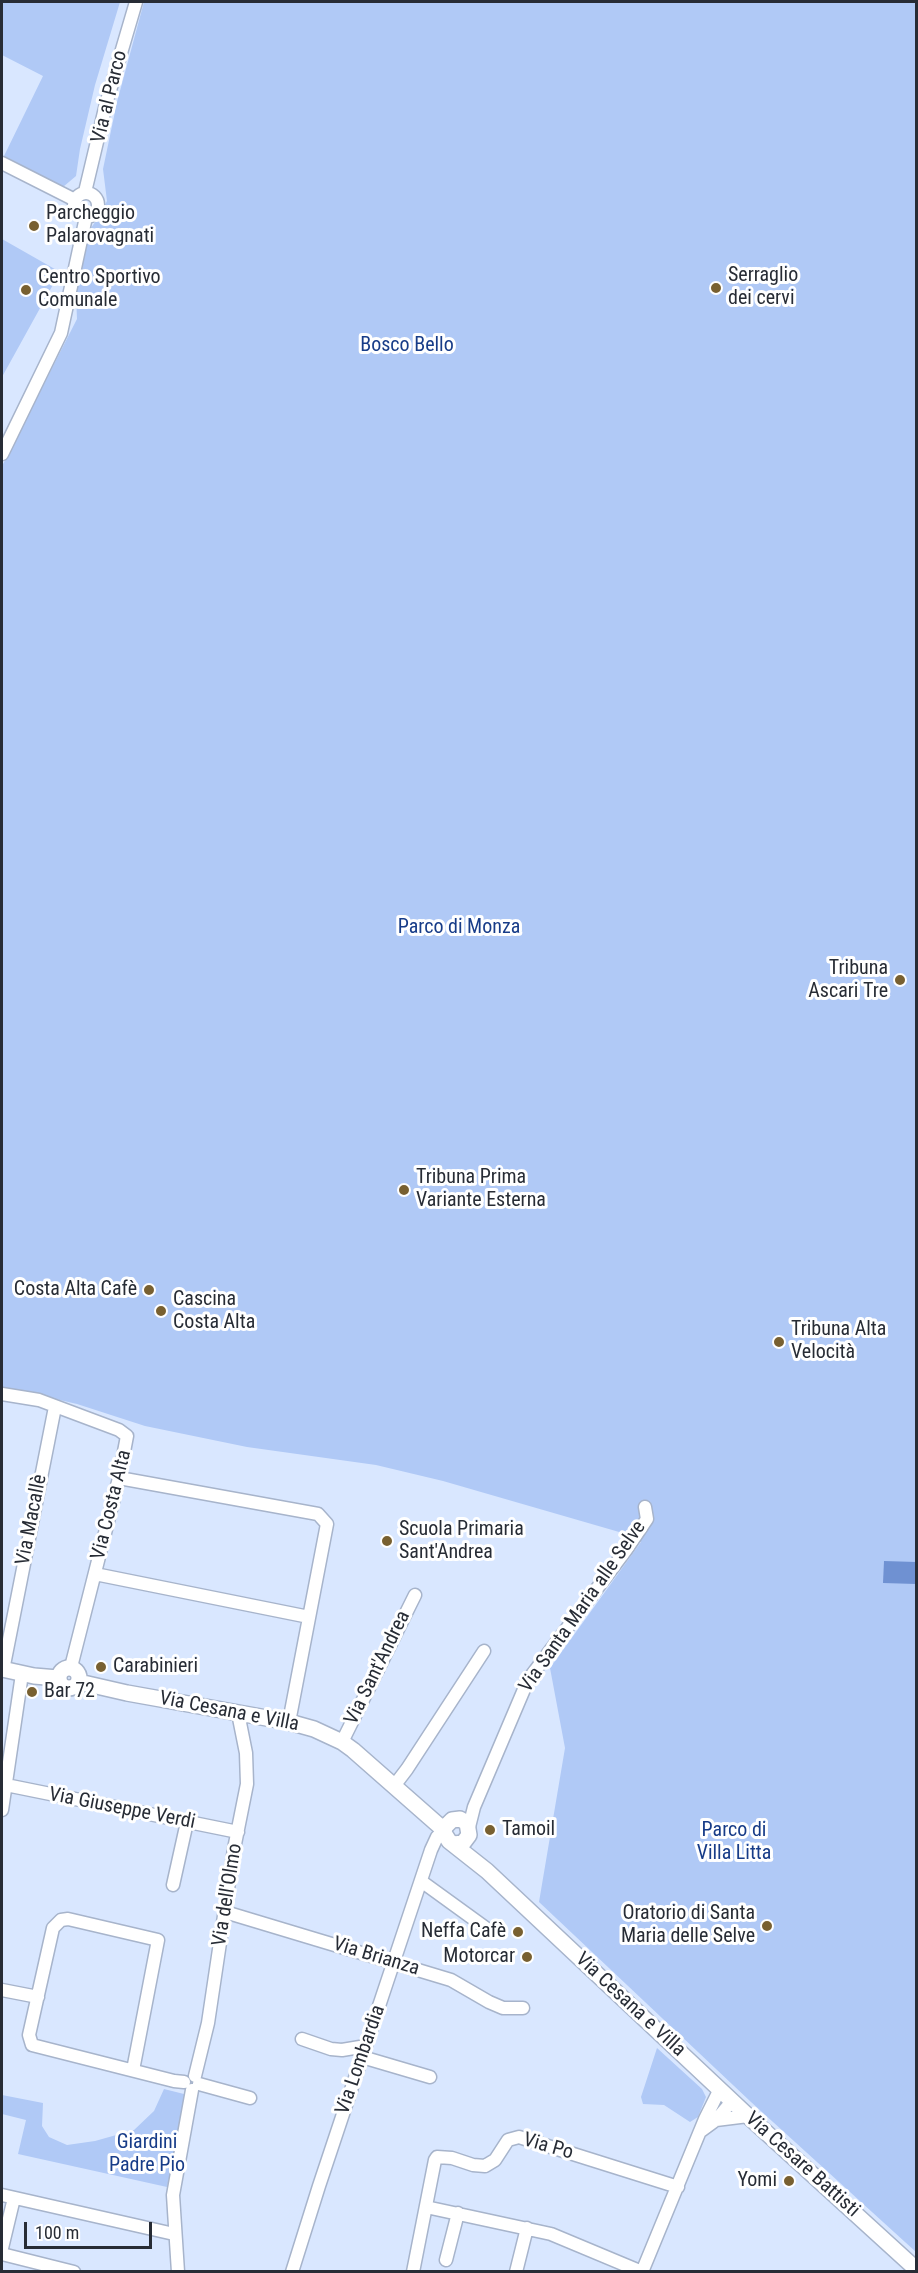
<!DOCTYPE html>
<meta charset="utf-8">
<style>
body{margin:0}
#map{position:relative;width:918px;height:2273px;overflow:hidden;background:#d9e7ff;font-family:"Roboto Condensed",sans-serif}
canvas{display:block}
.frame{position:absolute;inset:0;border:3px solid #272c35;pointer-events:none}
.scale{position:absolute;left:24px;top:2222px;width:128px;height:27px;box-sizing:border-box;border:3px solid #272c35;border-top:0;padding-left:8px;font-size:18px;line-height:21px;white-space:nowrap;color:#272c35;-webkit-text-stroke:4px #fff;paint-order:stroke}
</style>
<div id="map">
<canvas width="918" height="2273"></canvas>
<div class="frame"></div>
<div class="scale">100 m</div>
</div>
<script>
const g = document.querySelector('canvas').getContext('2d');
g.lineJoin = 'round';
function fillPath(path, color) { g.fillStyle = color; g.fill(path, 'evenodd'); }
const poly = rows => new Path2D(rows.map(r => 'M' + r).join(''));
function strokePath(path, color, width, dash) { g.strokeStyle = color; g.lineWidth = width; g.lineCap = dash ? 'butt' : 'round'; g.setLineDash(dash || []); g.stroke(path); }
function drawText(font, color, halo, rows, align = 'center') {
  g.font = font + ' "Roboto Condensed",sans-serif'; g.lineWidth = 6; g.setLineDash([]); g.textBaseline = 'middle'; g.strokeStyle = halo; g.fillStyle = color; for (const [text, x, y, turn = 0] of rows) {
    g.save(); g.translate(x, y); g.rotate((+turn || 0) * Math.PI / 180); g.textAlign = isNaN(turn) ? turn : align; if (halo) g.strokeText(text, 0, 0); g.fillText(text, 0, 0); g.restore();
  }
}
const green = poly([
 [2,2,120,2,95,85,80,149,76,176,63,187,4,156,43,76,2,55],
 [144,2,916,2,916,2252,751,2102,539,1902,565,1748,550,1668,641,1542,633,1536,443,1481,376,1465,247,1447,145,1426,77,1404,25,1392,2,1390,2,466,77,319,76,295,86,235,98,218,107,201,103,169,117,102],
 [2,239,60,272,2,377],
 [657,2048,702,2089,706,2097,698,2117,690,2122,664,2105,643,2104,641,2097],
 [164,2089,188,2095,167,2187,18,2154,26,2120,2,2114,2,2095,43,2103,42,2126,49,2137,67,2145,95,2141,134,2130,154,2111]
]);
const water = poly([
 [884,1561,916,1562,916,1584,883,1583]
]);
const minor = poly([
 [2,163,75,200],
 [85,192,106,104,136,2],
 '74 205a12 12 0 1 1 24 0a12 12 0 1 1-24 0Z',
 [2,454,61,333,86,217],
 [2,1394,39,1400,119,1430,127,1436,119,1478,71,1667],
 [119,1478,318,1514,327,1524,289,1722],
 [95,1574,309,1617],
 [3,1670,55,1407],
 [342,1742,415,1595],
 [6,1785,238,1832],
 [394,1786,407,1769,484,1651],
 [2,1810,22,1674],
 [469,1827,474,1807,528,1680,626,1550,647,1519,645,1507],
 [421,1881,490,1931],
 [173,1885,187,1822],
 [225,1912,451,1980,489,2002,503,2008,523,2008],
 [2,1990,38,1997],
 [302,2039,331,2049,342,2050,366,2046],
 [362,2057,430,2077],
 [133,2070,158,1940,68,1919,61,1920,53,1928,29,2035,32,2045,174,2081,184,2082],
 [195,2076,208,2023,234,1849,247,1784,246,1753,238,1713],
 [199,2084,250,2098],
 [716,2120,748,2116],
 [701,2131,716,2120,732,2101],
 [2,2195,174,2234],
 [426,2207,551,2234,642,2272],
 [2,2248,14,2198],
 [2,2254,74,2272],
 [446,2260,458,2213],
 [178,2272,173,2195,192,2090],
 [292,2272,319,2186,431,1850,437,1837,444,1830],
 [413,2272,435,2160,437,2157,452,2158,473,2165,485,2166,495,2160,508,2140,519,2137,678,2187],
 [516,2272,527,2228],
 [642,2272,705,2119,720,2089]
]);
const major = poly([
 '59 1678a10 10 0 1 1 20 0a10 10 0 1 1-20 0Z',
 [2,1669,34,1676,58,1678],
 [79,1682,127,1693,289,1722,314,1729,342,1742,353,1750,444,1830],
 [454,1844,463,1843,469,1835,467,1823,460,1819,452,1820,445,1827,444,1833,449,1841,487,1871,748,2116,916,2269]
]);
const markers = [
 [34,226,6,"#786031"],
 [716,288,6,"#786031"],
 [26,290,6,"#786031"],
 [900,980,6,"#786031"],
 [404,1190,6,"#786031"],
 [149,1290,6,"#786031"],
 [161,1311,6,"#786031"],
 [779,1342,6,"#786031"],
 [387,1541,6,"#786031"],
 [101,1667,6,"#786031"],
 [32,1692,6,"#786031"],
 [490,1830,6,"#786031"],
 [767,1926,6,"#786031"],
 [518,1932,6,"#786031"],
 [527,1957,6,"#786031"],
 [789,2181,6,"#786031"]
];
const streetNames = [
 ["Via al Parco",110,97,-76],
 ["Via Costa Alta",112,1505,-76],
 ["Via Macallè",32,1520,-79],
 ["Via Santa Maria alle Selve",583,1607,-55],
 ["Via Sant'Andrea",378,1668,-64],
 ["Via Cesana e Villa",229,1712,11],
 ["Via Giuseppe Verdi",122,1809,11],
 ["Via dell'Olmo",228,1895,-81],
 ["Via Brianza",376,1957,17],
 ["Via Cesana e Villa",630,2005,43],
 ["Via Lombardia",361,2060,-71],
 ["Via Po",548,2147,16],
 ["Via Cesare Battisti",802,2165,42]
];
const poiNames = [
 ["Parcheggio",46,214],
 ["Palarovagnati",46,237],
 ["Serraglio",728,276],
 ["dei cervi",728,299],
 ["Centro Sportivo",38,278],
 ["Comunale",38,301],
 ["Tribuna",888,969,"right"],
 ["Ascari Tre",888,992,"right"],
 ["Tribuna Prima",416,1178],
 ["Variante Esterna",416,1201],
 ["Costa Alta Cafè",137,1290,"right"],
 ["Cascina",173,1300],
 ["Costa Alta",173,1323],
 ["Tribuna Alta",791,1330],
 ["Velocità",791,1353],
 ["Scuola Primaria",399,1530],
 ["Sant'Andrea",399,1553],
 ["Carabinieri",113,1667],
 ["Bar 72",44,1692],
 ["Tamoil",502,1830],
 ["Oratorio di Santa",755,1914,"right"],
 ["Maria delle Selve",755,1937,"right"],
 ["Neffa Cafè",506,1932,"right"],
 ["Motorcar",515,1957,"right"],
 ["Yomi",777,2181,"right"]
];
const parkNames = [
 ["Bosco Bello",407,346],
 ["Parco di Monza",459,928],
 ["Parco di",734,1831],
 ["Villa Litta",734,1854],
 ["Giardini",147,2143],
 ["Padre Pio",147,2166]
];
fillPath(green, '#b0c9f6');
fillPath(water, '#6f91d2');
strokePath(minor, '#a7b4cb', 15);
strokePath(major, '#a7b4cb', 18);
strokePath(minor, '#fff', 12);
strokePath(major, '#fff', 15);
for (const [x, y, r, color] of markers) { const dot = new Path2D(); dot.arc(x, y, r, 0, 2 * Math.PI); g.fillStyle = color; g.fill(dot); strokePath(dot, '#fff', 2); }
drawText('20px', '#272c35', '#fff', streetNames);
drawText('20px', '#272c35', '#fff', poiNames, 'left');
drawText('20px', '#173c88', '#fff', parkNames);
</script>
